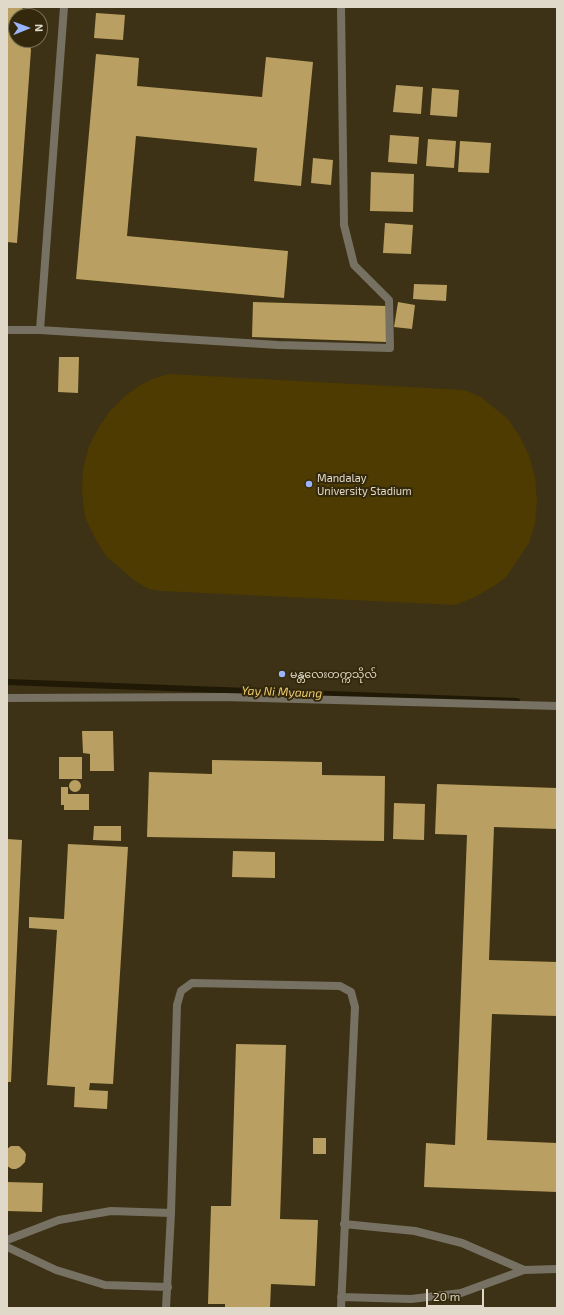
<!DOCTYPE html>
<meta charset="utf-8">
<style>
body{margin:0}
#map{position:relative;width:564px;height:1315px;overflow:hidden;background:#3d3215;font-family:"Exo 2",sans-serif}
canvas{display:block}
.frame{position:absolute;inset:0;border:8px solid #e0d9c9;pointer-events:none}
.north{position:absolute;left:8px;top:8px;width:40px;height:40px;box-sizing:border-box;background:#33280b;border:1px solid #786f57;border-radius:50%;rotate:89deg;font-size:11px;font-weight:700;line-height:16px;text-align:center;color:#e0d9c9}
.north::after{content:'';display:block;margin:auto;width:14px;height:18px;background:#9ab5fd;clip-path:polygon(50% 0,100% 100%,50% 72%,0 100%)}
.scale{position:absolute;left:426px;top:1289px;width:58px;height:18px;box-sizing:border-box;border:2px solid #e0d9c9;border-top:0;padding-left:5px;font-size:12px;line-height:14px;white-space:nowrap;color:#e0d9c9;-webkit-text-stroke:3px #33280b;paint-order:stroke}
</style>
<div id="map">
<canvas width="564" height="1315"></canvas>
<div class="frame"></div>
<div class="north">N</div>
<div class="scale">20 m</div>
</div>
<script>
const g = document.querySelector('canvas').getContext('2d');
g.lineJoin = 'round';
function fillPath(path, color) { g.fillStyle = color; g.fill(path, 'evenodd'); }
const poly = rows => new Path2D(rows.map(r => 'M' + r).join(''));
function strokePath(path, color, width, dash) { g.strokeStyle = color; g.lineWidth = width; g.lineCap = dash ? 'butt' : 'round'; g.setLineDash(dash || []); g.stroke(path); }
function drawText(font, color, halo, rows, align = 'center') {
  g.font = font + ' "Exo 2","Noto Sans Myanmar",sans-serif'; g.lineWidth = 4; g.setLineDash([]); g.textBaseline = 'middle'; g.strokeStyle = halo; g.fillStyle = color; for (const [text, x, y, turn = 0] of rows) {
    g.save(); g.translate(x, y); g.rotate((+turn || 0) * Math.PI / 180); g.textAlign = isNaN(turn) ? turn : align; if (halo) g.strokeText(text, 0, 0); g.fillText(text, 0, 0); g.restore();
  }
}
const green = poly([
 [169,374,464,390,481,397,509,420,520,437,529,455,535,477,537,501,535,524,529,543,507,576,494,586,477,596,456,605,162,591,149,589,135,581,106,556,95,538,85,517,82,491,83,469,89,446,99,427,110,411,126,395,139,386,155,378]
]);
const stream = poly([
 [7,682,517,701]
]);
const building = poly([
 [7,7,22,7,24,16,16,16,16,40,29,40,31,50,17,243,7,242],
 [96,13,125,15,123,40,94,38],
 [96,54,139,58,137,86,262,97,266,57,313,62,301,186,254,181,257,148,136,136,127,236,288,251,284,298,76,279],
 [396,85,423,87,421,114,393,112],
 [432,88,459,90,457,117,430,115],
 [390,135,419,137,417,164,388,162],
 [428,139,456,141,454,168,426,166],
 [460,141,491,143,489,173,458,172],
 [313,158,333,160,331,185,311,183],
 [371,172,414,174,413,212,370,211],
 [385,223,413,225,411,254,383,253],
 [414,284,447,285,446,301,413,299],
 [253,302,387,306,386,342,252,337],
 [398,302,415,305,412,329,394,327],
 [59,357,79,357,78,393,58,392],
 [82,731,113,731,114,771,90,771,90,754,83,753],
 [59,757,82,757,82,779,59,779],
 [212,760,322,762,322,775,385,776,384,841,147,837,149,772,212,774],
 '69 786a6 6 0 1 1 12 0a6 6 0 1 1-12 0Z',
 [437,784,557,788,557,829,494,827,489,960,557,962,557,1016,492,1014,487,1140,557,1143,557,1192,424,1187,426,1143,455,1145,467,835,435,834],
 [61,787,68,787,68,794,89,794,89,810,64,810,64,805,61,805],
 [394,803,425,804,424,840,393,839],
 [94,826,121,826,121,841,93,840],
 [7,839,22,840,11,1082,7,1082],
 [68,844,128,847,113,1084,90,1083,89,1090,108,1091,107,1109,74,1107,75,1087,47,1085,57,930,29,928,29,917,64,919],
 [233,851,275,852,275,878,232,877],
 [236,1044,286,1045,280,1219,318,1220,315,1286,271,1284,270,1308,225,1308,225,1304,208,1304,211,1206,231,1206],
 [313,1138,326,1138,326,1154,313,1154],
 [11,1146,19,1146,24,1151,26,1154,25,1162,20,1167,16,1169,12,1169,7,1166,7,1149],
 [7,1182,43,1183,42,1212,7,1211]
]);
const service = poly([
 [7,330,40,330,278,345,390,348,389,300,354,265,344,225,341,7],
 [40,330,64,7],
 [7,698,224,697,557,706],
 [7,1240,59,1220,111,1211,171,1213],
 [7,1247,56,1270,105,1285,168,1287],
 [524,1270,557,1269],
 [341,1297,411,1299,461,1293,524,1270,462,1243,415,1231,344,1224],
 [166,1308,171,1213,177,1005,181,991,192,983,340,986,351,992,355,1007,341,1308]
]);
const markers = [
 [309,484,4,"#9ab5fd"],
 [282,674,4,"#9ab5fd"]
];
const poiNames = [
 ["Mandalay",317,478],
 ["University Stadium",317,491],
 ["မန္တလေးတက္ကသိုလ်",290,674]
];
const waterNames = [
 ["Yay Ni Myaung",282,692,2]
];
fillPath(green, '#4e3b01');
strokePath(stream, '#201906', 6);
fillPath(building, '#b99f61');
strokePath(service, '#777164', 8);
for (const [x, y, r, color] of markers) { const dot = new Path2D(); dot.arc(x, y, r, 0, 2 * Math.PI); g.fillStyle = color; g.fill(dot); strokePath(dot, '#33280b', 1.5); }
drawText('11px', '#e0d9c9', '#33280b', poiNames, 'left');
drawText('italic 12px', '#f1cd73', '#33280b', waterNames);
</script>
